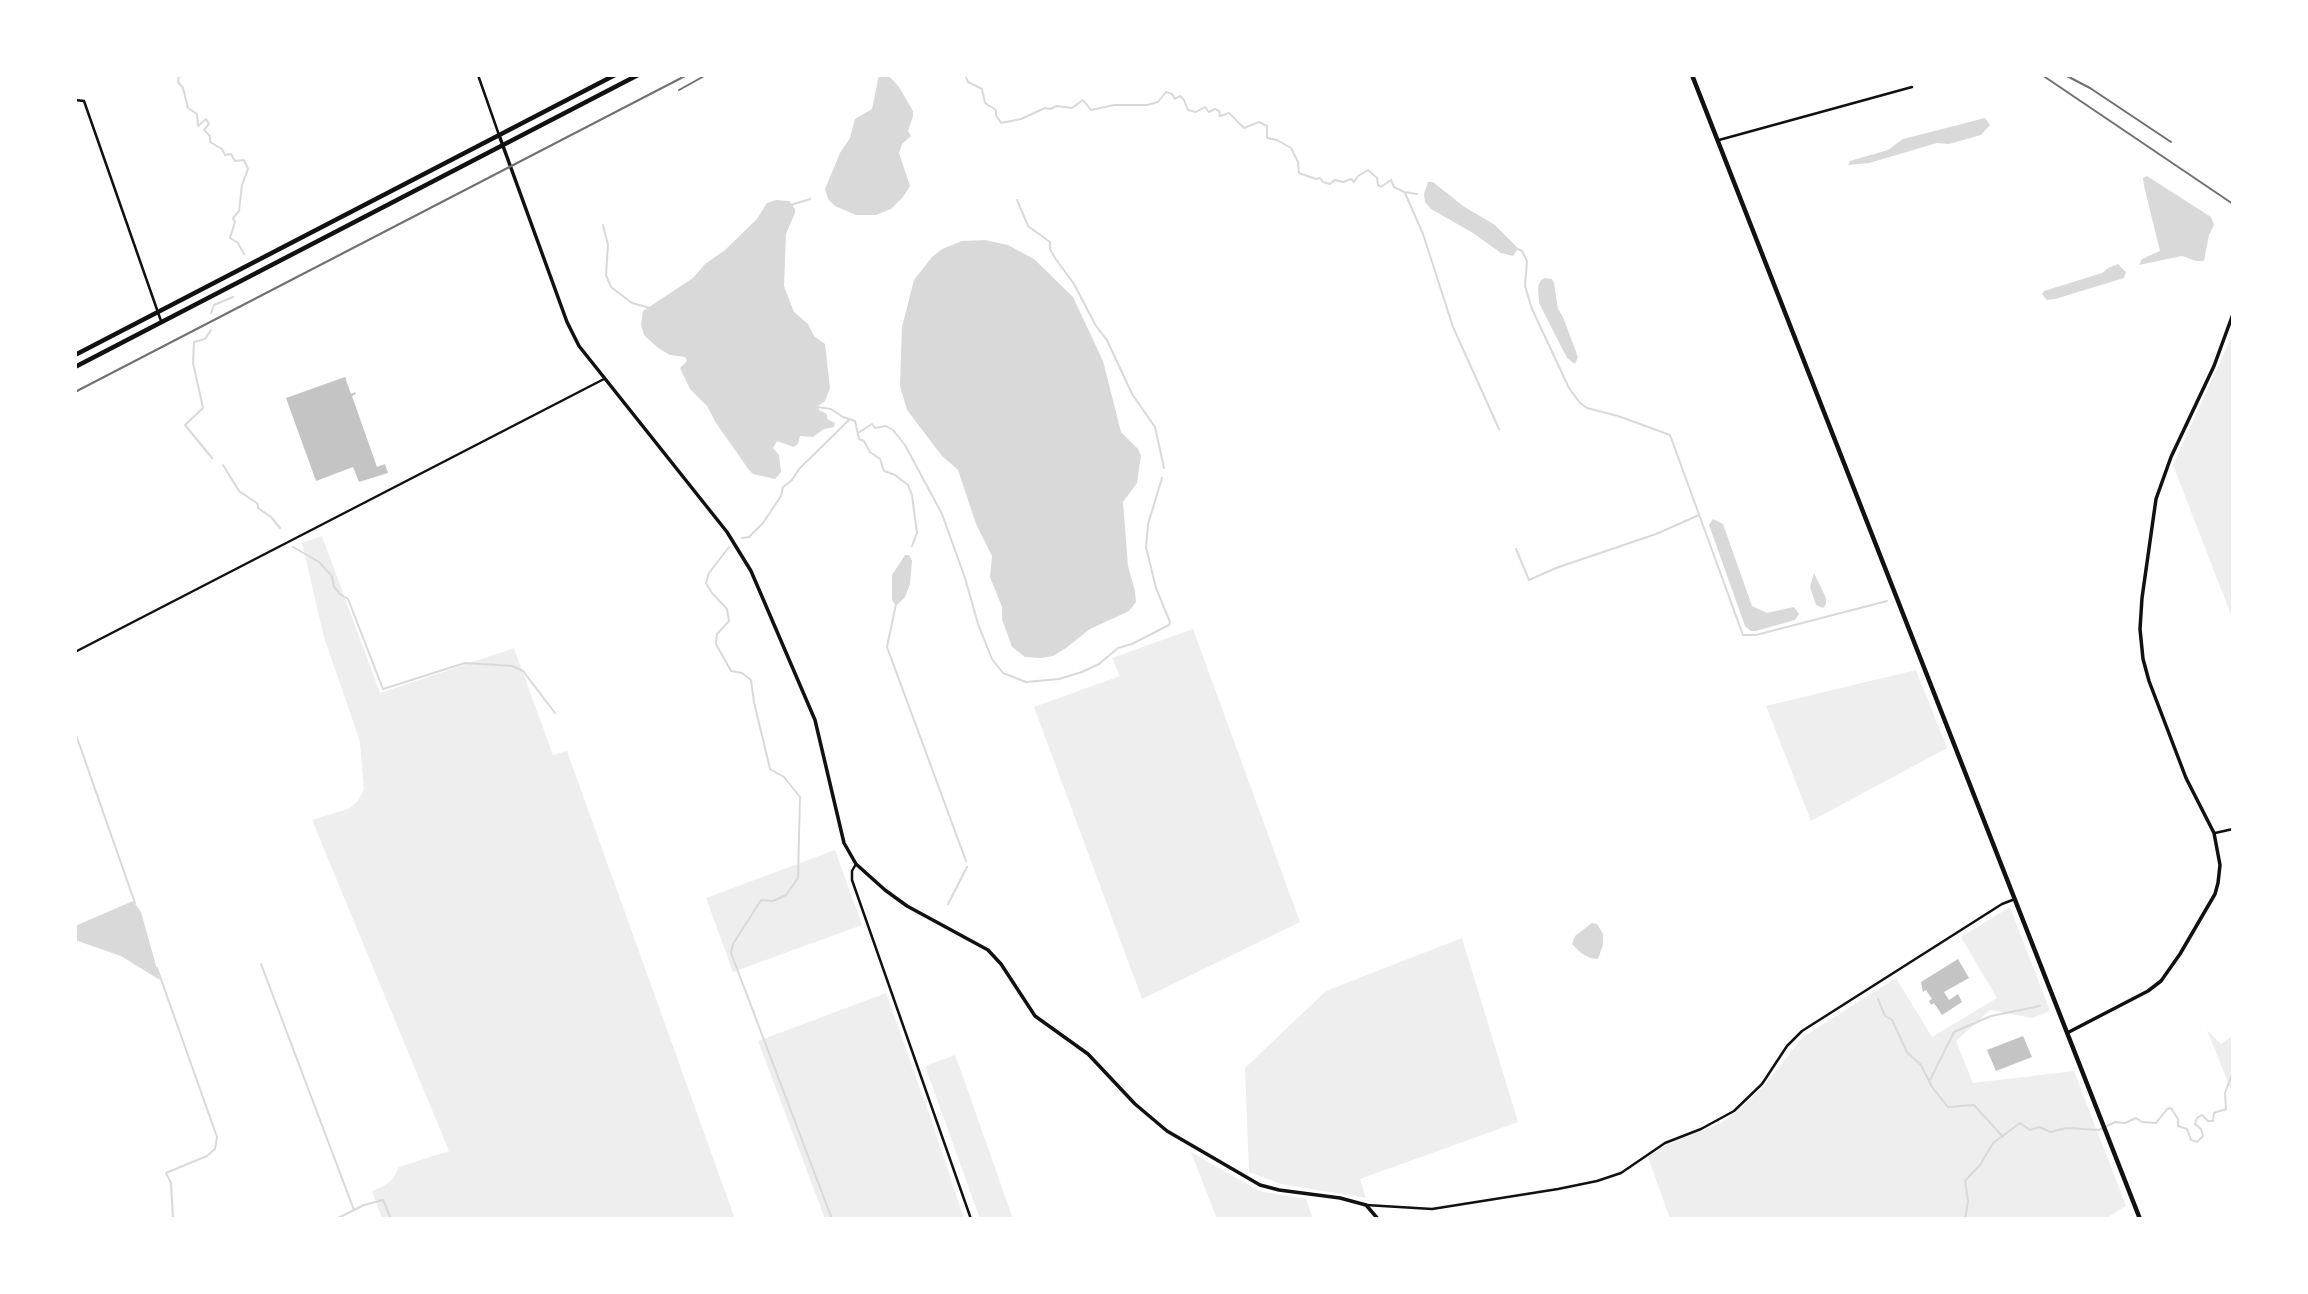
<!DOCTYPE html>
<style>
body{margin:0}
#map{position:relative;width:2308px;height:1294px;overflow:hidden;background:#fff;font-family:"Fira Sans",sans-serif}
canvas{display:block}
.frame{position:absolute;inset:0;border:77px solid #fff;pointer-events:none}
</style>
<div id="map">
<canvas width="2308" height="1294"></canvas>
<div class="frame"></div>
</div>
<script>
const g = document.querySelector('canvas').getContext('2d');
g.lineJoin = 'round';
function fillPath(path, color) { g.fillStyle = color; g.fill(path, 'evenodd'); }
const poly = rows => new Path2D(rows.map(r => 'M' + r).join(''));
function strokePath(path, color, width, dash) { g.strokeStyle = color; g.lineWidth = width; g.lineCap = dash ? 'butt' : 'round'; g.setLineDash(dash || []); g.stroke(path); }
const green = poly([
 [2230,340,2233,341,2233,620,2173,465],
 [322,536,380,693,514,648,553,755,567,751,735,1219,382,1219,372,1191,384,1186,393,1179,399,1167,449,1151,312,820,348,809,357,802,364,790,360,742,324,637,302,543],
 [1193,629,1300,922,1142,999,1034,707,1120,676,1112,658],
 [1916,670,1947,748,1811,821,1766,706],
 [835,850,862,925,733,972,706,898],
 [2010,907,2050,1011,2032,1018,1990,1010,1956,1041,1973,1083,2074,1071,2126,1206,2105,1219,1670,1219,1648,1157,1666,1145,1721,1123,1736,1112,1764,1086,1803,1037,1896,978,1932,1037,1997,998,1961,937],
 [1462,938,1518,1122,1360,1179,1366,1198,1281,1184,1249,1172,1245,1068,1326,991],
 [886,993,933,1125,964,1219,825,1219,758,1041],
 [2207,1030,2221,1044,2233,1035,2233,1095],
 [955,1055,961,1071,1013,1219,980,1219,925,1066],
 [1191,1152,1259,1191,1306,1199,1313,1219,1217,1219]
]);
const water = poly([
 [879,75,888,75,899,87,913,111,913,116,908,131,911,136,902,144,899,153,910,186,903,197,891,209,876,215,856,215,835,206,828,199,825,189,840,153,850,138,855,119,872,109],
 [1985,118,1990,125,1981,135,1949,144,1937,143,1869,163,1848,165,1850,161,1888,150,1903,139],
 [2147,176,2211,217,2214,225,2209,235,2204,261,2196,261,2182,256,2139,265,2142,259,2160,251,2144,186,2143,178],
 [1428,182,1433,182,1463,206,1495,225,1516,246,1517,250,1513,256,1501,253,1473,233,1431,209,1425,202,1424,194],
 [776,200,789,201,795,209,795,213,786,234,784,286,794,312,808,324,814,336,825,344,830,388,825,401,818,406,819,410,827,414,827,419,835,423,834,427,824,429,813,437,800,436,798,444,794,447,777,441,773,448,779,455,781,472,775,479,753,474,749,470,716,423,707,406,690,389,680,368,687,361,685,357,670,355,658,348,644,335,641,325,643,311,693,278,705,264,725,250,757,219,767,203],
 [985,240,1008,245,1034,259,1073,297,1103,361,1121,432,1138,449,1141,456,1137,483,1123,502,1128,566,1135,591,1136,602,1129,611,1090,629,1066,648,1053,656,1041,658,1025,657,1012,647,1002,619,1002,607,990,577,992,556,976,524,958,470,942,456,907,410,900,386,902,327,914,280,932,257,942,249,962,241],
 [2118,264,2126,272,2124,278,2055,299,2047,300,2042,294,2044,291,2102,273,2108,268],
 [1545,278,1552,279,1554,283,1558,309,1563,317,1578,357,1575,364,1567,358,1539,303,1538,286,1541,280],
 [1713,519,1723,524,1752,606,1767,613,1794,607,1799,614,1795,620,1756,631,1751,631,1745,626,1709,525],
 [905,555,909,555,912,561,910,584,905,597,896,606,892,600,892,575],
 [1814,573,1826,598,1826,604,1823,608,1816,605,1810,587],
 [133,901,141,912,160,980,121,956,75,940,75,926],
 [1592,923,1597,924,1603,934,1603,945,1598,959,1590,958,1581,953,1572,944,1575,936]
]);
const stream = poly([
 [179,75,178,82,183,88,188,108,197,114,198,126,206,119,209,124,204,130,210,136,210,142,222,149,225,155,231,154,235,161,244,160,248,169,242,185,239,211,233,218,235,222,230,238,238,243,244,254],
 [965,75,968,82,982,89,985,103,996,110,996,115,1001,123,1021,119,1045,108,1050,109,1057,106,1072,108,1083,100,1091,110,1114,105,1147,105,1158,102,1166,92,1172,94,1175,99,1180,96,1184,100,1188,110,1196,112,1205,107,1209,112,1215,109,1219,111,1220,116,1229,113,1244,128,1259,122,1267,126,1267,138,1277,140,1291,148,1298,162,1299,173,1316,179,1320,178,1323,182,1330,184,1335,180,1343,182,1351,179,1354,182,1358,176,1368,170,1377,178,1378,185,1381,187,1391,180,1394,187,1404,192,1417,194],
 [1405,193,1423,234,1453,327,1499,429],
 [1017,200,1028,226,1050,242,1050,249,1055,258,1074,284,1096,326,1107,340,1132,394,1155,427,1164,468],
 [791,205,810,199],
 [603,225,608,245,606,275,611,287,632,303,650,308],
 [1516,248,1522,251,1527,261,1525,286,1532,309,1569,388,1580,403,1587,408,1618,416,1670,435,1743,635,1756,635,1887,601],
 [211,313,214,305,233,297],
 [211,330,205,339,194,342,193,363,203,408,185,425,212,458],
 [817,407,831,409,843,417,855,421,859,439,864,441,870,452,880,459,884,471,895,475,908,485,912,495,917,533,912,546],
 [858,433,872,424,875,428,886,426,893,430,905,445,942,514,965,578,978,624,992,659,1003,673,1026,682,1059,679,1082,672,1099,664,1118,648,1132,644,1169,625,1170,622,1156,588,1146,547,1148,524,1162,478],
 [223,465,239,491,258,504,258,508,271,517,280,528],
 [742,538,749,537,763,523,781,496,783,487,792,480,799,469,849,420],
 [293,547,319,562,332,576,334,587,340,594,348,599,383,689,465,663,512,666,523,671,555,713],
 [729,547,709,573,706,583,712,593,727,609,729,621,717,634,716,644,731,671,742,673,751,680,754,702,770,769,784,777,800,797,798,878,786,895,773,901,761,900,733,944,731,953,832,1219],
 [1516,549,1529,580,1556,568,1656,534,1699,515],
 [896,604,887,647,966,861],
 [75,732,135,903],
 [948,904,967,867],
 [261,964,354,1210],
 [157,968,217,1137,215,1149,207,1156,166,1173,171,1183,173,1219],
 [1878,999,1885,1016,1892,1020,1907,1052,1921,1065,1932,1087,1948,1107,1974,1105,2003,1137],
 [1930,1080,1954,1032,1991,1016,2040,1006],
 [336,1219,364,1205,383,1200,391,1219],
 [1965,1219,1968,1201,1965,1181,1980,1165,1993,1143,2020,1123,2030,1130,2039,1127,2051,1132,2066,1128,2099,1130,2115,1122,2125,1123,2136,1118,2142,1122,2156,1123,2167,1109,2171,1108,2178,1119,2178,1126,2187,1129,2191,1140,2197,1142,2203,1136,2201,1129,2195,1124,2197,1118,2202,1115,2208,1121,2213,1121,2214,1113,2226,1109,2225,1093,2233,1071]
]);
const building = poly([
 [345,377,351,394,355,392,356,394,352,396,377,467,385,464,388,473,359,482,353,467,316,481,286,398],
 [1958,959,1969,978,1944,992,1949,1000,1958,994,1962,1002,1942,1015,1934,1003,1931,1005,1929,1001,1932,999,1926,990,1923,992,1921,982],
 [2023,1036,2032,1057,1996,1071,1987,1050]
]);
const minor = poly([
 [478,75,499,135],
 [75,100,84,101,161,321],
 [1719,140,1912,87],
 [75,652,604,379],
 [2215,833,2233,829],
 [856,864,852,871,852,880,971,1219],
 [1366,1205,1432,1209,1558,1189,1597,1181,1621,1173,1665,1143,1701,1129,1734,1111,1762,1084,1787,1046,1802,1031,2002,904,2015,899]
]);
const tertiary = poly([
 [499,135,567,322,579,346,727,532,751,571,815,720,844,843,856,864,885,890,907,906,988,950,1001,964,1035,1016,1088,1054,1135,1104,1167,1131,1260,1185,1279,1190,1340,1198,1366,1205,1378,1219],
 [2067,1033,2148,991,2161,981,2180,954,2215,894,2218,883,2220,865,2214,833,2186,778,2149,681,2143,659,2140,629,2142,598,2156,499,2171,457,2214,366,2233,314]
]);
const secondary = poly([
 [1692,75,2140,1219]
]);
const trunk = poly([
 [75,355,615,75],
 [75,367,638,75]
]);
const rail = poly([
 [2042,75,2233,204],
 [2065,75,2090,88,2171,142],
 [679,90,706,75],
 [75,392,687,75]
]);
fillPath(green, '#eee');
fillPath(water, '#d9d9d9');
strokePath(stream, '#d9d9d9', 2);
fillPath(building, '#c4c4c4');
strokePath(minor, '#111', 2.5);
strokePath(tertiary, '#111', 3.5);
strokePath(secondary, '#111', 4.5);
strokePath(trunk, '#111', 4.5);
strokePath(rail, '#707070', 2);
</script>
